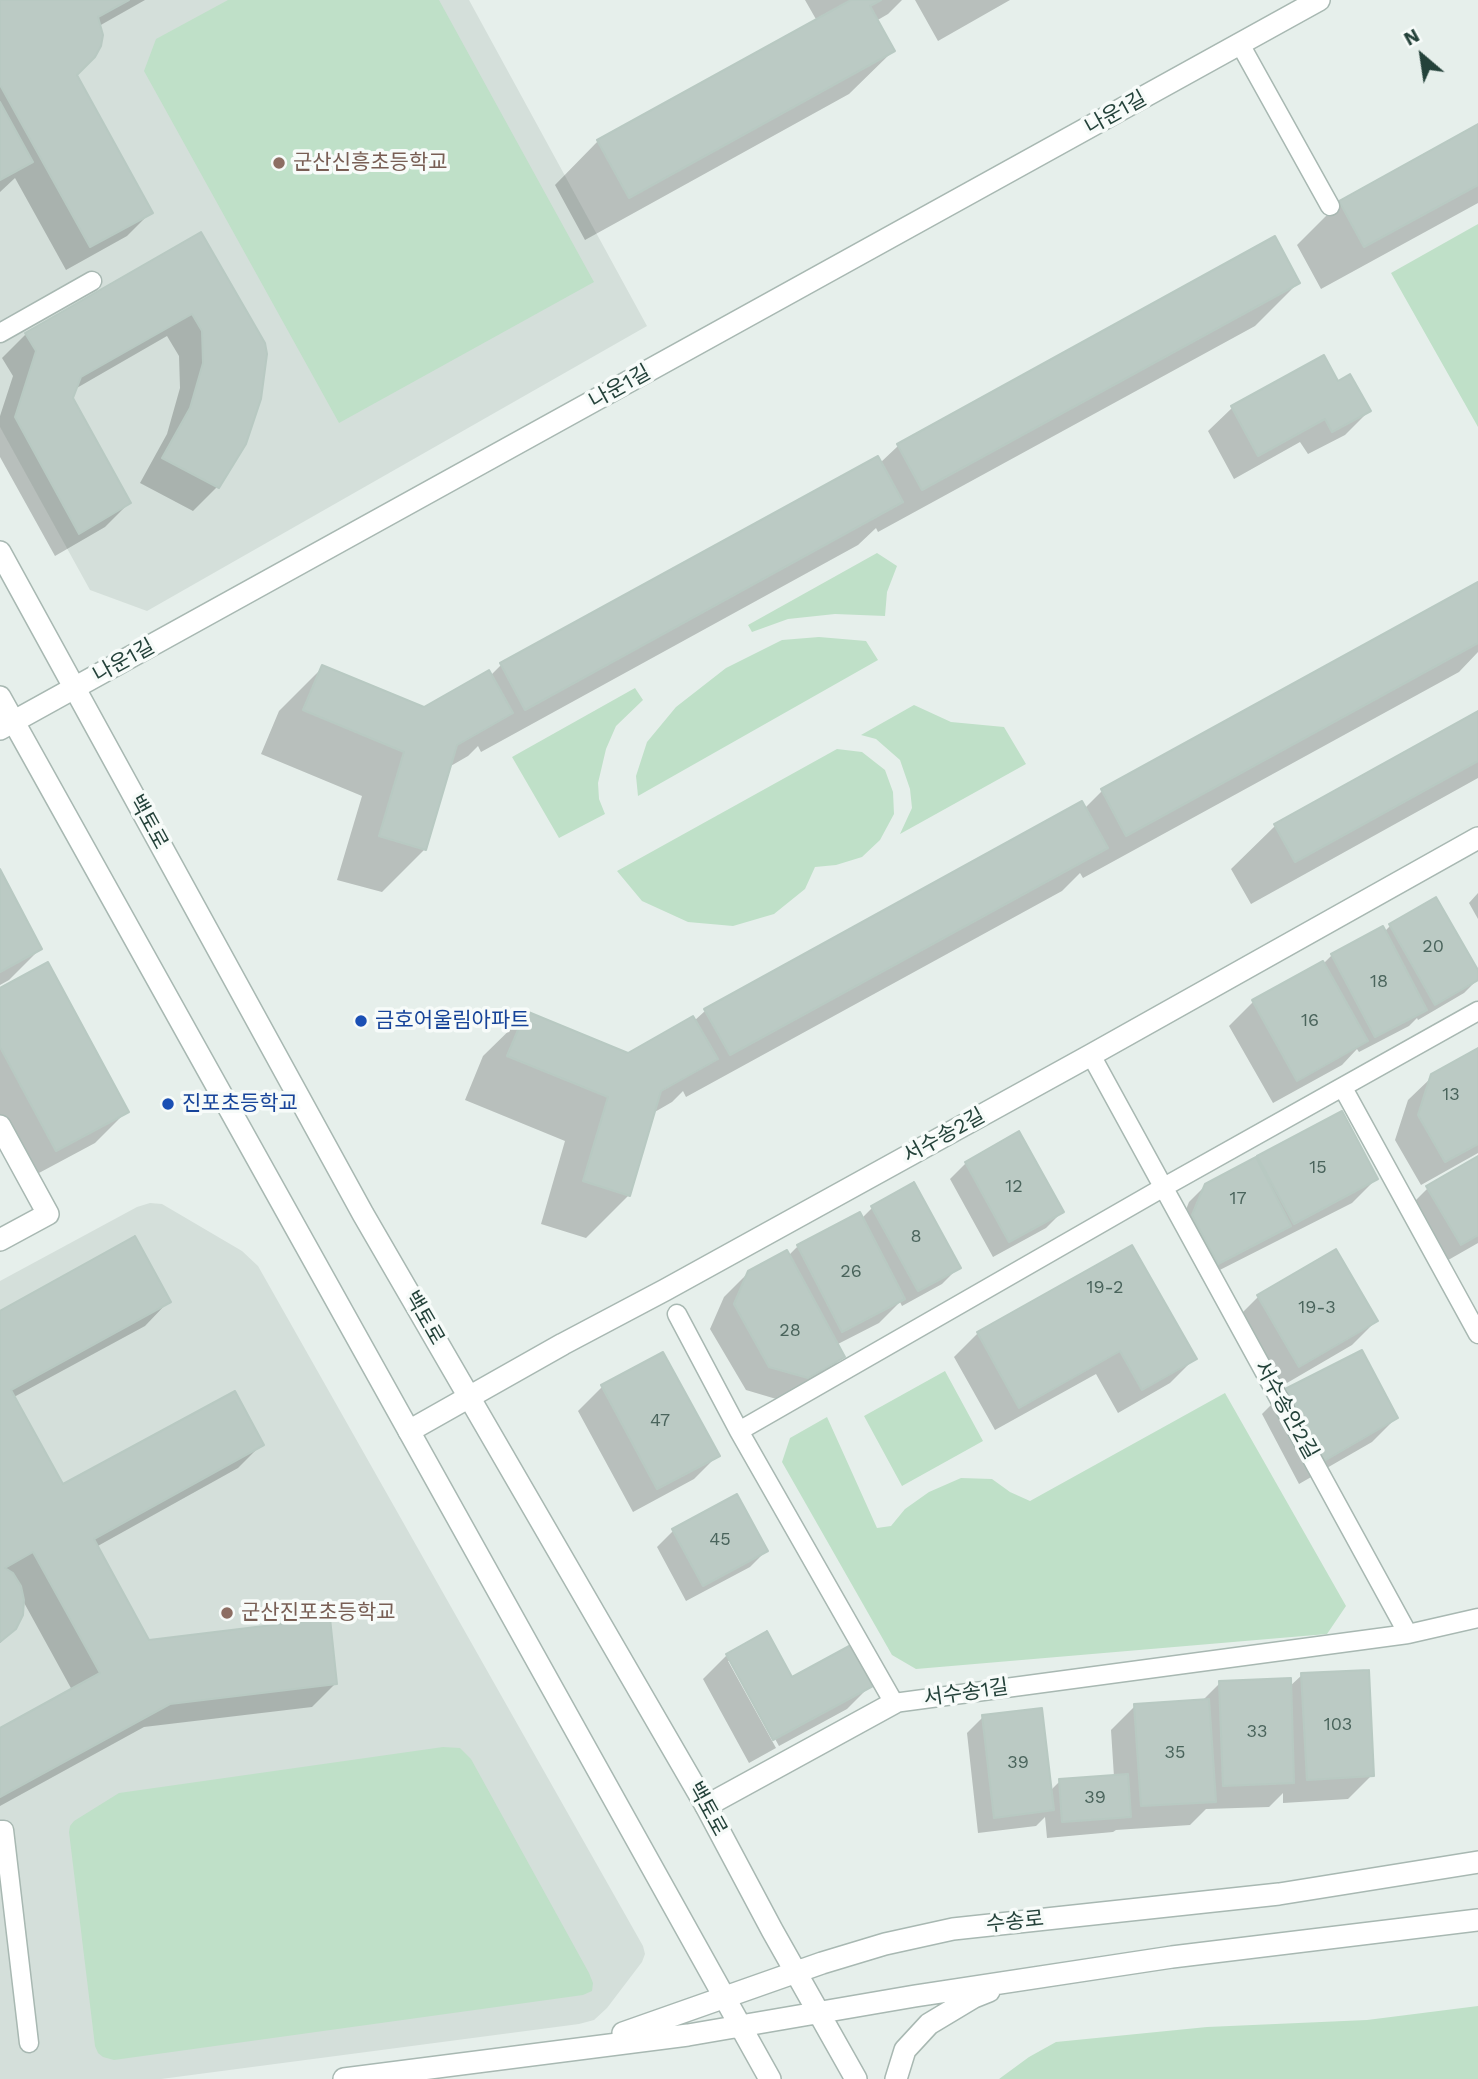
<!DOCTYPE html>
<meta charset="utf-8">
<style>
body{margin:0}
#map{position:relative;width:1478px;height:2079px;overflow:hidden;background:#e6efeb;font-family:"Work Sans",sans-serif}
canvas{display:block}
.north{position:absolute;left:1387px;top:21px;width:70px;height:70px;-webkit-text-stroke:5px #f7fbf9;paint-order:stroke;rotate:331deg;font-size:19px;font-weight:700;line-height:28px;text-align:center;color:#24423a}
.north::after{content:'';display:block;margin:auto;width:24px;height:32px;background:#24423a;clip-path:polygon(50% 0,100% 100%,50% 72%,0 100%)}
</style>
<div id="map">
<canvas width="1478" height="2079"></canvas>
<div class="north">N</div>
</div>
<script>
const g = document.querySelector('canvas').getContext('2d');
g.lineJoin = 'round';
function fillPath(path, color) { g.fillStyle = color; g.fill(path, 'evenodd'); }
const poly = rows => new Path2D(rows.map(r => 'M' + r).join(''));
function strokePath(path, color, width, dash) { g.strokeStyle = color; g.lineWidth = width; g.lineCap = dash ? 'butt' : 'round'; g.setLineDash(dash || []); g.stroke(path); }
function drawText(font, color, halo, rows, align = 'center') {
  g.font = font + ' "Work Sans","Noto Sans KR",sans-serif'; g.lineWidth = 7; g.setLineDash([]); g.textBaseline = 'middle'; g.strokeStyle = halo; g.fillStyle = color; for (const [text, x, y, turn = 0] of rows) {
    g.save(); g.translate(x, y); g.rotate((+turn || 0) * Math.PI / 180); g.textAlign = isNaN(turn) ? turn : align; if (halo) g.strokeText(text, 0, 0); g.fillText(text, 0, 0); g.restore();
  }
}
const built = poly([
 [0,0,469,0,647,326,147,611,90,590,0,427],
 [150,1203,162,1204,242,1251,258,1266,643,1946,645,1954,642,1962,607,2008,594,2020,579,2024,161,2079,0,2079,0,1281,137,1207]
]);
const green = poly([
 [228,0,439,0,594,282,339,423,144,71,156,39],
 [1478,224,1478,427,1391,273],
 [877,553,897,566,887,592,885,616,835,614,788,619,752,632,748,625],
 [819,637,866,641,878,660,638,796,636,776,647,742,676,707,726,668,782,640],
 [635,688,643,700,616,726,606,749,598,783,599,799,605,814,559,838,512,757],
 [914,705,951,722,1004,727,1026,764,900,834,912,808,910,789,900,760,876,739,861,735],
 [837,749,862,752,885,770,893,792,894,814,880,840,862,857,836,865,815,867,805,889,774,914,733,926,688,922,642,901,617,871],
 [945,1371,983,1441,902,1486,864,1416],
 [1225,1393,1346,1606,1327,1634,916,1669,892,1655,782,1462,790,1438,827,1417,877,1528,891,1526,905,1509,929,1492,961,1478,992,1479,1010,1492,1030,1501],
 [443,1747,460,1748,471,1759,589,1973,593,1983,592,1991,583,1995,114,2060,103,2057,98,2053,95,2046,69,1832,70,1826,74,1821,119,1793],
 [1478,2006,1478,2079,999,2079,1029,2057,1056,2042,1207,2027,1367,2020]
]);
const shadow = poly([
 [0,0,145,0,99,26,74,75,151,212,127,236,66,270,15,178,0,192],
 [805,0,902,0,888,14,876,21,893,51,849,94,585,240,555,185,598,141,817,21],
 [915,0,1010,0,938,41],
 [1478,126,1478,203,1321,289,1297,245,1340,202],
 [200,235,217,487,193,511,140,483,167,434,180,388,179,356,167,336,75,389,71,398,129,503,105,527,55,556,0,457,0,416,13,376,2,358,26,334],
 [1298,283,1255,326,878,532,876,528,858,545,481,752,478,746,468,756,449,767,425,849,382,892,337,880,362,796,261,754,279,711,323,667,424,709,490,676,501,665,880,463,898,446],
 [1323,357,1337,383,1369,411,1345,435,1308,454,1300,442,1234,479,1208,431,1232,408],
 [1478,584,1478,652,1459,672,1083,878,1080,873,1062,891,686,1097,683,1091,672,1102,653,1113,629,1195,586,1238,541,1224,565,1141,465,1100,483,1056,527,1013,628,1055,694,1021,705,1011,1084,809,1102,791],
 [1478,713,1478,778,1251,904,1231,869,1275,826],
 [0,873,40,949,9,980,0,985],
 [1478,893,1478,919,1469,903],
 [1390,926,1478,973,1478,979,1464,993,1418,1020,1417,1018,1409,1026,1359,1052,1357,1049,1342,1065,1273,1103,1229,1026,1253,1002,1323,964,1332,955,1384,932],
 [0,989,127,1111,95,1143,24,1181,0,1136],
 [1478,1050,1478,1153,1421,1185,1395,1140,1408,1100,1433,1076],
 [1259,1158,1376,1179,1352,1203,1202,1279,1177,1232,1189,1202,1206,1185],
 [1478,1158,1478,1243,1436,1267,1404,1212,1428,1188],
 [966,1163,1062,1212,1046,1228,993,1257,950,1179],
 [873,1207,958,1268,942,1284,902,1306,900,1302,879,1323,836,1345,843,1357,819,1381,783,1401,746,1390,710,1329,724,1297,749,1272,788,1256,798,1246,861,1219],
 [1131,1247,1194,1359,1170,1383,1118,1413,1096,1374,995,1430,954,1357,978,1333],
 [1258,1297,1376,1321,1352,1345,1275,1390,1234,1321],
 [168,1302,145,1326,14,1397,63,1487,262,1444,238,1468,96,1547,148,1642,336,1683,312,1707,144,1727,0,1806,0,1730,72,1690,22,1599,15,1628,0,1643,0,1313],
 [602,1387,718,1455,694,1479,633,1512,578,1411],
 [1286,1390,1396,1418,1372,1442,1299,1484,1262,1414],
 [673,1531,766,1551,750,1567,686,1601,657,1547],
 [727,1655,792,1680,871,1685,847,1709,779,1746,732,1661,728,1661,776,1748,749,1763,703,1679],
 [1302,1675,1372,1775,1348,1799,1283,1803,1283,1793,1269,1807,1206,1809,1190,1825,1116,1830,1113,1832,1047,1838,1045,1817,1036,1826,978,1833,967,1733,983,1717,1050,1791,1060,1781,1114,1777,1111,1730,1135,1706,1202,1701,1220,1683,1289,1687]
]);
const building = poly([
 [0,0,129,0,98,17,103,35,101,46,95,57,77,75,153,213,90,247,0,85,0,0],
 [851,0,881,0,870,6,895,51,629,198,597,140,851,0],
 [0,102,33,162,0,180,0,102],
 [1478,124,1478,185,1364,247,1339,201,1478,124],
 [201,232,265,343,267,354,261,399,246,444,219,488,162,458,190,408,203,363,202,331,192,314,81,377,73,398,131,503,79,534,15,417,36,351,25,333,201,232],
 [1275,236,1300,283,922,490,897,444,1275,236],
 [1324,355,1338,381,1350,374,1371,411,1332,432,1325,419,1258,456,1231,406,1324,355],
 [878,456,903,502,525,710,500,663,878,456],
 [1478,582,1478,643,1126,836,1101,789,1478,582],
 [322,665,424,707,489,670,513,713,457,745,426,850,379,836,404,752,303,710,322,665],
 [1478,711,1478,761,1295,862,1274,824,1478,711],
 [1082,801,1108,848,730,1055,704,1009,1082,801],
 [0,869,42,949,0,972,0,869],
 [1436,897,1478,970,1478,980,1435,1005,1389,924,1436,897],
 [1383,926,1427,1010,1375,1037,1331,954,1383,926],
 [1323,961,1368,1041,1297,1081,1252,1000,1323,961],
 [48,962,129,1112,56,1151,0,1047,0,988,48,962],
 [526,1011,628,1053,693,1016,718,1059,661,1091,630,1196,583,1181,608,1097,507,1056,526,1011],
 [1478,1048,1478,1144,1445,1162,1418,1115,1431,1074,1478,1048],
 [1342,1111,1378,1179,1294,1224,1257,1156,1342,1111],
 [1019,1131,1064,1212,1009,1242,965,1162,1019,1131],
 [1478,1156,1478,1235,1461,1245,1426,1186,1478,1156],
 [1256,1157,1291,1226,1218,1264,1192,1215,1205,1184,1256,1157],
 [914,1182,961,1268,918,1291,871,1206,914,1182],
 [860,1212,905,1299,842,1332,797,1245,860,1212],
 [135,1236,171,1302,11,1390,63,1484,235,1391,264,1445,94,1539,149,1640,330,1618,337,1684,170,1704,0,1797,0,1728,100,1673,33,1552,5,1568,13,1573,21,1586,24,1600,23,1615,16,1629,0,1642,0,1311,135,1236],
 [1132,1245,1197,1359,1142,1390,1120,1351,1019,1408,977,1332,1132,1245],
 [1336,1249,1378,1321,1299,1367,1257,1295,1336,1249],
 [787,1250,845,1357,808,1378,769,1367,734,1304,748,1271,787,1250],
 [1362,1350,1398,1418,1324,1461,1285,1389,1362,1350],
 [663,1352,720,1456,657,1489,601,1385,663,1352],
 [737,1494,768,1551,703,1586,672,1529,737,1494],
 [767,1631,792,1677,851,1645,873,1686,773,1740,726,1654,767,1631],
 [1369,1670,1374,1776,1307,1780,1301,1673,1369,1670],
 [1291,1678,1294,1783,1223,1786,1219,1681,1291,1678],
 [1209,1699,1216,1802,1141,1806,1134,1704,1209,1699],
 [1042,1708,1054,1810,994,1818,982,1715,1042,1708],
 [1128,1774,1131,1817,1062,1822,1059,1779,1128,1774]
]);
const service = poly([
 [1240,44,1330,206],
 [0,333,92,281],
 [1091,1055,1408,1634],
 [1343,1088,1478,1334],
 [677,1314,739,1431,894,1703,1408,1634,1478,1618],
 [739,1431,1164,1187,1478,1011],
 [0,1830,4,1830,29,2043]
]);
const pedestrian = poly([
 [706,1806,894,1703]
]);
const minor = poly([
 [0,729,1319,0],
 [0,1126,48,1214,0,1240],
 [409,1431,563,1344,665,1290,1091,1055,1478,838]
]);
const tertiary = poly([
 [0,552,363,1214,706,1806,772,1930,856,2079],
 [0,697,770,2079],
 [623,2033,822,1963,885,1944,953,1929,1279,1894,1478,1862],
 [344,2079,688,2035,915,1996,1172,1957,1478,1920],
 [896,2079,905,2050,929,2024,974,1997,989,1991]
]);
const markers = [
 [279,163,7,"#8d6e63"],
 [361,1021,7,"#1a4fb4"],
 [168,1104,7,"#1a4fb4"],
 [227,1613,7,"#8d6e63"]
];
const numberNames = [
 ["20",1433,947],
 ["18",1379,982],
 ["16",1310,1021],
 ["13",1451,1095],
 ["15",1318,1168],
 ["12",1014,1187],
 ["17",1238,1199],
 ["8",916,1237],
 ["26",851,1272],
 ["19-2",1105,1288],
 ["19-3",1317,1308],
 ["28",790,1331],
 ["47",660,1421],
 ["45",720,1540],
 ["103",1338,1725],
 ["33",1257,1732],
 ["35",1175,1753],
 ["39",1018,1763],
 ["39",1095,1798]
];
const streetNames = [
 ["나운1길",1116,113,-29],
 ["나운1길",620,387,-29],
 ["나운1길",124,661,-29],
 ["백토로",148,822,61],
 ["서수송2길",944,1136,-29],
 ["백토로",424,1318,60],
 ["서수송안2길",1286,1410,61],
 ["서수송1길",966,1693,-8],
 ["백토로",707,1809,61],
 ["수송로",1015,1922,-6]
];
const educationNames = [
 ["군산신흥초등학교",293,163],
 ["군산진포초등학교",241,1613]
];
const transitNames = [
 ["금호어울림아파트",375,1021],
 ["진포초등학교",182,1104]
];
fillPath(built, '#d4dfda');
fillPath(green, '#bfe0c8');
fillPath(shadow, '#0003');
fillPath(building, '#bbcac4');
strokePath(building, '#b8c9c2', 2);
strokePath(service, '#a8b8b2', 21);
strokePath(pedestrian, '#a8b8b2', 24);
strokePath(minor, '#a8b8b2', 24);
strokePath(tertiary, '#a8b8b2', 24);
strokePath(service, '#fff', 18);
strokePath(pedestrian, '#fff', 21);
strokePath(minor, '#fff', 21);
strokePath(tertiary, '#fff', 21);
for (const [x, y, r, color] of markers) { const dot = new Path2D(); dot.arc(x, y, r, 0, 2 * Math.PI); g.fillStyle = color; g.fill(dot); strokePath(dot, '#f7fbf9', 2.5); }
drawText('18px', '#4a645c', null, numberNames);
drawText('21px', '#24423a', '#f7fbf9', streetNames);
drawText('21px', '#785e54', '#f7fbf9', educationNames, 'left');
drawText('21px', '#164399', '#f7fbf9', transitNames, 'left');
</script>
